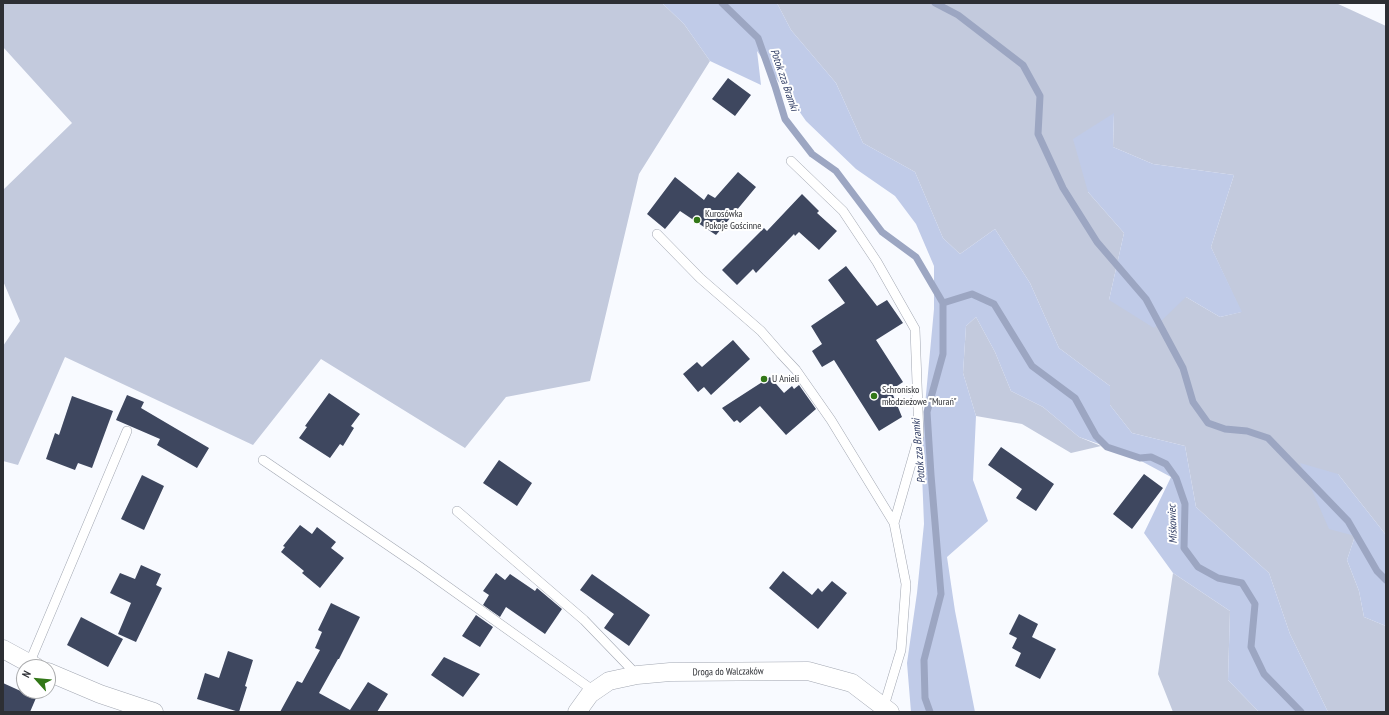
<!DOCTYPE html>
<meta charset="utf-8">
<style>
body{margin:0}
#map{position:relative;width:1389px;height:715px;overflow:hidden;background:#f8faff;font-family:"PT Sans Narrow",sans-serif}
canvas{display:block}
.frame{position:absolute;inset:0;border:4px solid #2d2f34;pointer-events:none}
.north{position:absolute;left:16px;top:659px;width:40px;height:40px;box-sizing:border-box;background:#fff;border:1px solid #abacae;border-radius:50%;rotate:297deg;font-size:11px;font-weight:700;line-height:16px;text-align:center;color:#2d2f34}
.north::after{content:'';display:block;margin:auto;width:14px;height:18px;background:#327717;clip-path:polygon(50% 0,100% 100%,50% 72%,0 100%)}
</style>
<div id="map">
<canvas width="1389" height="715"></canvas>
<div class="frame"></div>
<div class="north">N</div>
</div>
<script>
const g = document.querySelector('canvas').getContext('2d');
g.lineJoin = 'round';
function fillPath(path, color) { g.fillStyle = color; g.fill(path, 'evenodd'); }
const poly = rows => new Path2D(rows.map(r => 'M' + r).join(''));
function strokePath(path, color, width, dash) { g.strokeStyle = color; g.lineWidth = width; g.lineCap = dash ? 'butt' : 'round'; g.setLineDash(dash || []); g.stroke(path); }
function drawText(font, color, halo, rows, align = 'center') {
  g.font = font + ' "PT Sans Narrow",sans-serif'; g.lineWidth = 4; g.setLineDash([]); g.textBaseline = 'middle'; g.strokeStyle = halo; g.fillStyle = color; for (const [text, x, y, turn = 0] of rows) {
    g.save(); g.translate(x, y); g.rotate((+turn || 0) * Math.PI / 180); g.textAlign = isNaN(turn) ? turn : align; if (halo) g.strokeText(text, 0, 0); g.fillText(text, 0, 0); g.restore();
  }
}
const green = poly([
 [3,3,662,3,684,24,710,61,639,174,590,381,506,397,465,448,321,359,253,445,65,357,18,465,3,461,3,346,20,321,3,281,3,190,72,123,3,47],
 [777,3,1336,3,1386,26,1386,535,1338,474,1355,536,1347,560,1359,591,1364,617,1386,626,1386,712,1328,712,1290,634,1269,573,1196,507,1185,446,1132,433,1110,405,1110,386,1059,348,1030,283,995,229,960,254,943,238,915,172,863,143,836,83,791,30],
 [1114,114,1113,147,1153,164,1234,175,1211,247,1241,312,1220,317,1186,297,1109,300,1124,233,1088,192],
 [976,317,995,352,1011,391,1043,407,1079,437,1101,446,1071,453,1022,424,976,416,963,373,966,326],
 [1173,573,1230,611,1228,680,1259,712,1173,712,1158,674]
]);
const forest = poly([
 [662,3,777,3,791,30,836,83,863,143,915,172,943,238,960,254,995,229,1030,283,1059,348,1110,386,1110,405,1132,433,1185,446,1196,507,1269,573,1290,634,1328,712,1259,712,1228,680,1230,611,1173,573,1144,533,1171,477,1130,455,1079,437,1043,407,1011,391,995,352,976,317,966,326,963,373,976,416,973,480,988,521,947,557,955,611,975,712,911,712,907,663,917,593,924,524,921,448,934,309,934,266,916,224,895,196,856,169,806,121,757,51,761,85,710,61,684,24],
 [1114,113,1113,147,1153,164,1234,175,1211,247,1242,312,1220,317,1186,297,1154,328,1109,300,1124,233,1088,192,1073,139],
 [1300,463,1338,474,1386,535,1386,626,1364,617,1359,591,1347,560,1355,536,1329,529]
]);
const stream = poly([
 [722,3,758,38,775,86,785,119,812,154,836,171,882,232,916,257,943,303,943,354,927,412,931,475,941,594,924,660,925,698,930,712],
 [935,3,958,15,1023,65,1040,96,1038,134,1063,188,1097,242,1146,299,1183,368,1193,402,1208,423,1225,429,1247,431,1268,438,1348,521,1377,571,1386,580],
 [943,303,972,294,994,304,1032,366,1075,398,1096,436,1107,447,1140,458,1151,457,1166,464,1176,478,1185,504,1184,548,1198,567,1218,578,1242,583,1255,604,1251,647,1264,674,1301,712]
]);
const building = poly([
 [728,78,751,95,735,116,712,99],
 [738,172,756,187,716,235,680,211,665,229,647,214,675,177,704,200,708,194,715,198],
 [802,194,819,211,817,213,837,231,819,250,799,232,795,236,794,234,756,273,753,269,737,285,722,270,764,228,767,231],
 [846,266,877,306,887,300,903,323,876,340,903,382,891,390,902,417,879,431,834,360,822,367,812,351,822,344,811,326,845,303,828,280],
 [733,340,750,359,711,395,704,387,698,392,683,374,697,362,702,367],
 [770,377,784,393,792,386,794,389,799,385,816,409,786,435,760,406,740,423,737,420,734,422,722,408],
 [329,393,360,414,351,426,354,428,343,446,340,444,330,458,299,438,307,427,305,426],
 [127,395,144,402,141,408,209,448,197,468,157,445,160,439,116,420],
 [72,396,113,411,92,468,78,463,75,470,46,459,55,433,59,435],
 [1001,447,1054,484,1036,511,1016,498,1022,489,988,465],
 [499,460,532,483,517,506,483,483],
 [1144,474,1163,488,1132,529,1113,514],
 [142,475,164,486,144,530,121,519],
 [300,525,312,534,317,527,336,542,331,548,344,558,320,588,302,573,304,571,281,552,285,547,283,546],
 [141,565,161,574,156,585,162,588,136,642,118,634,131,603,110,593,120,573,135,579],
 [783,571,812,595,818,588,822,592,832,581,847,593,818,629,769,588],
 [496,573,505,580,510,574,535,591,537,588,562,609,545,634,506,607,500,617,483,605,489,595,483,591],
 [592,574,650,615,629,646,604,628,614,614,580,590],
 [331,603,360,617,339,659,338,659,319,693,350,710,368,682,388,694,377,712,280,712,297,681,302,683,320,650,315,648,322,632,318,630],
 [1019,614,1038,624,1032,637,1056,649,1040,679,1015,666,1021,653,1012,648,1017,638,1009,634],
 [476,615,493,627,480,647,462,636],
 [81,617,123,639,108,667,67,645],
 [228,651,253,660,245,686,247,687,239,712,197,699,205,673,219,678],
 [444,657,480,674,463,697,431,675],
 [3,683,36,698,30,712,3,712]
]);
const lane = poly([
 [791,161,843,211,877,262,915,329,919,436,894,523,906,584,901,650,884,706],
 [657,234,700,278,761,331,781,354,796,370,831,420,894,523],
 [263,460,420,567,594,691],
 [457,511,584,620,637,675],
 [29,664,127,431]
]);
const street = poly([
 [3,649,36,667],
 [48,672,100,694,154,712],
 [577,712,590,694,609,681,637,675,670,672,808,671,852,683,890,712]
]);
const markers = [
 [697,220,4,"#327717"],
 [764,379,4,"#327717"],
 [874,396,4,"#327717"]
];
const poiNames = [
 ["Kurosówka",705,214],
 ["Pokoje Gościnne",705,226],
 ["U Anieli",772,379],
 ["Schronisko",882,390],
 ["młodzieżowe \"Murań\"",882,402]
];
const streetNames = [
 ["Droga do Walczaków",728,672,-1]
];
const waterNames = [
 ["Potok zza Bramki",784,80,71],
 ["Potok zza Bramki",919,451,-95],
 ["Miśkowiec",1173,524,-92]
];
fillPath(green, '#c3cadd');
fillPath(forest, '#c0cbe8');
strokePath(stream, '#9ca6c2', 7);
fillPath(building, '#3e475f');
strokePath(lane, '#a2a7b2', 10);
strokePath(street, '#a2a7b2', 19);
strokePath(lane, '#fff', 9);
strokePath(street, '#fff', 18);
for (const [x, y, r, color] of markers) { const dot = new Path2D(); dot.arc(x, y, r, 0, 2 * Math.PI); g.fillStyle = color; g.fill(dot); strokePath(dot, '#fff', 1.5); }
drawText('10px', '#2d2f34', '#fff', poiNames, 'left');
drawText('10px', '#2d2f34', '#fff', streetNames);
drawText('italic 11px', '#2d3a62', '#fff', waterNames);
</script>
